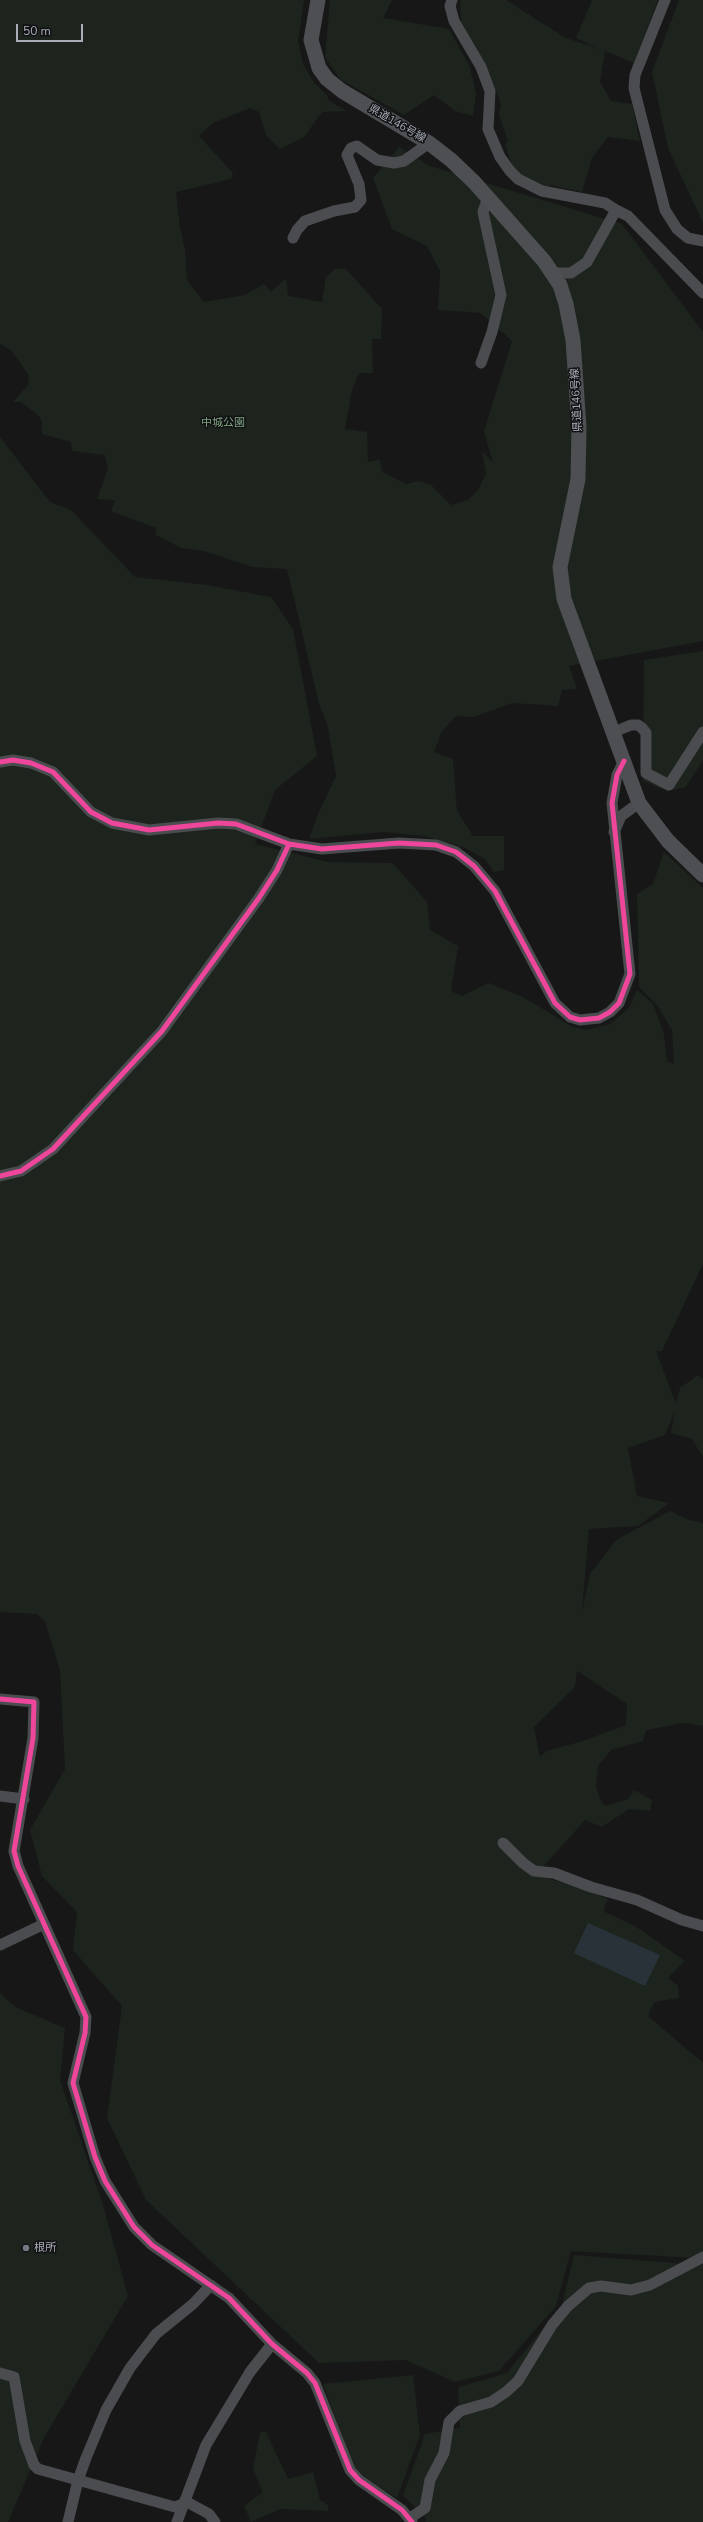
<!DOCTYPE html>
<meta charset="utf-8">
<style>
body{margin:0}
#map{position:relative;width:703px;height:2522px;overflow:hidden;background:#171717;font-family:"Nunito Sans",sans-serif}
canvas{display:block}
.scale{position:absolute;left:16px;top:24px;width:67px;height:18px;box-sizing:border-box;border:2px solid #a8adb8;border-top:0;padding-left:5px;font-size:12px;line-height:14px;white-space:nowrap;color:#a8adb8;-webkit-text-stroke:3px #111113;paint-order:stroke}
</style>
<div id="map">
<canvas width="703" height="2522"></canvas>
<div class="scale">50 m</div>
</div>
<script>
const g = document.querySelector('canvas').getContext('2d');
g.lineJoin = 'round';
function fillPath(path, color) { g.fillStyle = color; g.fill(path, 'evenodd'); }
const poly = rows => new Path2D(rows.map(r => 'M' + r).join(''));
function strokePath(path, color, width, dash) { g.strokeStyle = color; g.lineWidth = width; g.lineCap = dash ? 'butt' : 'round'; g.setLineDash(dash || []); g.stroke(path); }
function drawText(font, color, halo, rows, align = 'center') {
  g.font = font + ' "Nunito Sans","Noto Sans JP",sans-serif'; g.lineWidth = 3; g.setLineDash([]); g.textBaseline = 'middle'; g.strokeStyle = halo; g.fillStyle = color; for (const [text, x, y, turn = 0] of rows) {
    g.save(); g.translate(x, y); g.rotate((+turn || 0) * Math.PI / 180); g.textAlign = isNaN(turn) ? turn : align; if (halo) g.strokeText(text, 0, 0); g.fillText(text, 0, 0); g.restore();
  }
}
const green = poly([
 [0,0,304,0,298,41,303,64,313,81,328,97,328,100,346,111,322,112,304,137,280,149,266,135,259,112,250,108,213,123,199,136,233,173,231,179,176,192,180,228,185,249,187,280,204,302,245,295,264,284,271,292,286,278,288,296,322,302,326,277,335,269,345,268,382,309,381,339,372,339,373,373,359,373,352,390,345,429,367,432,368,462,380,460,382,472,406,484,419,481,430,484,451,505,468,500,478,490,486,474,482,451,493,463,484,431,512,341,481,313,438,310,440,271,427,246,392,229,373,178,399,147,430,166,622,224,703,332,703,641,569,666,577,689,562,690,558,706,512,703,474,717,456,716,441,733,434,752,453,759,457,811,473,836,504,836,504,870,494,872,485,859,465,848,424,836,383,832,309,839,318,814,336,776,328,727,319,704,287,569,252,567,204,551,181,548,156,535,156,528,111,511,115,500,97,499,108,469,105,455,72,451,71,442,42,434,42,422,38,415,21,402,13,402,29,384,28,374,11,350,0,344],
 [330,0,392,0,383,18,449,29,470,67,476,94,473,116,455,111,434,95,404,115,340,79,325,57],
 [460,0,506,0,566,38,600,49,576,38,592,0,658,0,634,63,605,51,600,82,611,101,632,104,640,141,608,137,592,158,582,192,550,185,548,188,521,177,513,169,505,144,508,141,499,115,501,104,488,69,461,23],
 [679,0,703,0,703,223,668,148,652,72],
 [0,437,50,502,71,510,135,577,207,585,271,597,293,629,317,756,275,790,255,844,328,862,393,863,427,902,430,930,458,946,451,991,462,996,489,983,523,997,571,1026,587,1030,610,1024,629,1008,637,990,653,1004,664,1034,667,1061,674,1064,672,1030,657,1005,639,987,637,894,653,884,664,852,703,888,703,1264,662,1351,656,1351,676,1404,680,1388,698,1375,703,1379,703,1457,692,1439,671,1433,675,1411,665,1435,628,1448,637,1496,669,1503,638,1526,589,1529,582,1612,590,1574,616,1540,670,1511,689,1520,703,1523,703,1726,683,1723,646,1730,643,1741,611,1750,598,1766,596,1787,600,1799,605,1806,628,1799,634,1790,652,1800,650,1811,629,1809,602,1827,585,1820,544,1866,545,1874,550,1879,577,1886,608,1899,604,1909,605,1912,635,1926,685,1961,668,1978,678,1986,679,1998,654,2002,648,2016,703,2063,703,2254,695,2258,571,2251,556,2306,499,2371,455,2382,406,2360,319,2363,146,2200,107,2118,122,2006,73,1950,77,1912,42,1876,30,1830,65,1769,60,1671,45,1621,36,1614,0,1612],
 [577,1671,627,1704,626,1725,583,1741,546,1751,540,1757,534,1727,575,1687],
 [703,651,703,760,686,787,667,791,643,781,644,660],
 [0,1993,15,2007,65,2028,60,2080,103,2205,128,2296,45,2436,8,2522,0,2522],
 [574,2255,697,2265,703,2261,703,2522,426,2522,426,2518,403,2496,425,2434,460,2428,458,2387,507,2373,562,2305],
 [413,2375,420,2435,397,2498,369,2481,352,2464,323,2384],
 [260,2432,266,2432,288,2479,313,2472,320,2500,328,2505,328,2511,280,2509,251,2522,244,2506,263,2492,253,2469]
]);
const water = poly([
 [588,1923,660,1955,645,1986,574,1953]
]);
const minor = poly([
 [452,0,450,6,454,21,481,67,490,91,488,129,500,157,510,171,518,179,542,191,605,203,616,210],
 [665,0,635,75,634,88,665,210,677,229,688,238,703,241],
 [293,238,297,230,305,221,334,211,355,207,361,200,359,184,347,155,351,148,357,146,377,160,394,163,404,161,429,143],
 [553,273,571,273,587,262,616,210,628,216,703,293],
 [481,363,492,332,501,295,483,212,488,197],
 [614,732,631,725,638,725,642,728,646,733,646,773,669,785,703,732],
 [0,762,13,760,31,763,53,772,91,812,112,823,149,830,218,823,236,824,289,844,322,849,399,843,436,845,456,852,474,866,495,891,555,1003,570,1017,580,1020,599,1018,610,1012,619,1003,630,974,612,803,617,775,624,761],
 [614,832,621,816,639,803],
 [0,1176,21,1171,53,1149,162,1031,259,898,277,870,289,844],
 [0,1699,34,1702,33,1738,14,1851,18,1866,86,2017,85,2033,73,2083,95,2157,105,2181,134,2227,152,2245,229,2298,272,2344,307,2373,315,2383,350,2470,359,2480,402,2510,412,2522],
 [0,1796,24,1799],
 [503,1843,523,1863,534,1871,554,1873,591,1887,637,1900,682,1920,703,1926],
 [0,1945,44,1924],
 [0,2373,14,2377,25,2441,34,2465,38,2469,175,2507,187,2502,209,2514,215,2522],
 [410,2518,425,2508,430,2480,444,2453,449,2422,460,2411,491,2402,506,2392,518,2381,552,2325,568,2306,589,2288,601,2286,631,2290,650,2285,703,2257],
 [68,2522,78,2480,86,2458,106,2410,130,2368,156,2334,193,2304,211,2285],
 [177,2522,206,2445,250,2372,272,2344]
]);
const major = poly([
 [318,0,311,40,319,68,327,79,342,91,429,143,451,160,474,182,544,261,560,285,566,304,573,340,579,427,578,479,560,567,564,599,639,803,668,841,703,875]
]);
const cycleway = poly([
 [0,762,13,760,31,763,53,772,91,812,112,823,149,830,218,823,236,824,289,844,322,849,399,843,436,845,456,852,474,866,495,891,555,1003,570,1017,580,1020,599,1018,610,1012,619,1003,630,974,612,803,617,775,624,761],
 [0,1176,21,1171,53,1149,162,1031,259,898,277,870,289,844],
 [0,1699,34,1702,33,1738,14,1851,18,1866,86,2017,85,2033,73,2083,95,2157,105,2181,134,2227,152,2245,229,2298,272,2344,307,2373,315,2383,350,2470,359,2480,402,2510,412,2522]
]);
const markers = [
 [26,2248,4,"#757880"]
];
const streetNames = [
 ["県道146号線",397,124,30],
 ["県道146号線",577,400,-93]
];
const parkNames = [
 ["中城公園",223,423]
];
const poiNames = [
 ["根所",34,2248]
];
fillPath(green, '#1d241e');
fillPath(water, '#2a3239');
strokePath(minor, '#4b4c50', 11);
strokePath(major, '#4d4f52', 15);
strokePath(cycleway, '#ed469a', 5);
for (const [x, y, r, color] of markers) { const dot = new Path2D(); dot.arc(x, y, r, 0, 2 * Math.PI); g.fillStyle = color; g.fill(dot); strokePath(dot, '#111113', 1.5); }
drawText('11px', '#a8adb8', '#111113', streetNames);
drawText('11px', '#7fa381', '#111113', parkNames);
drawText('11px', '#a8adb8', '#111113', poiNames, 'left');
</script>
